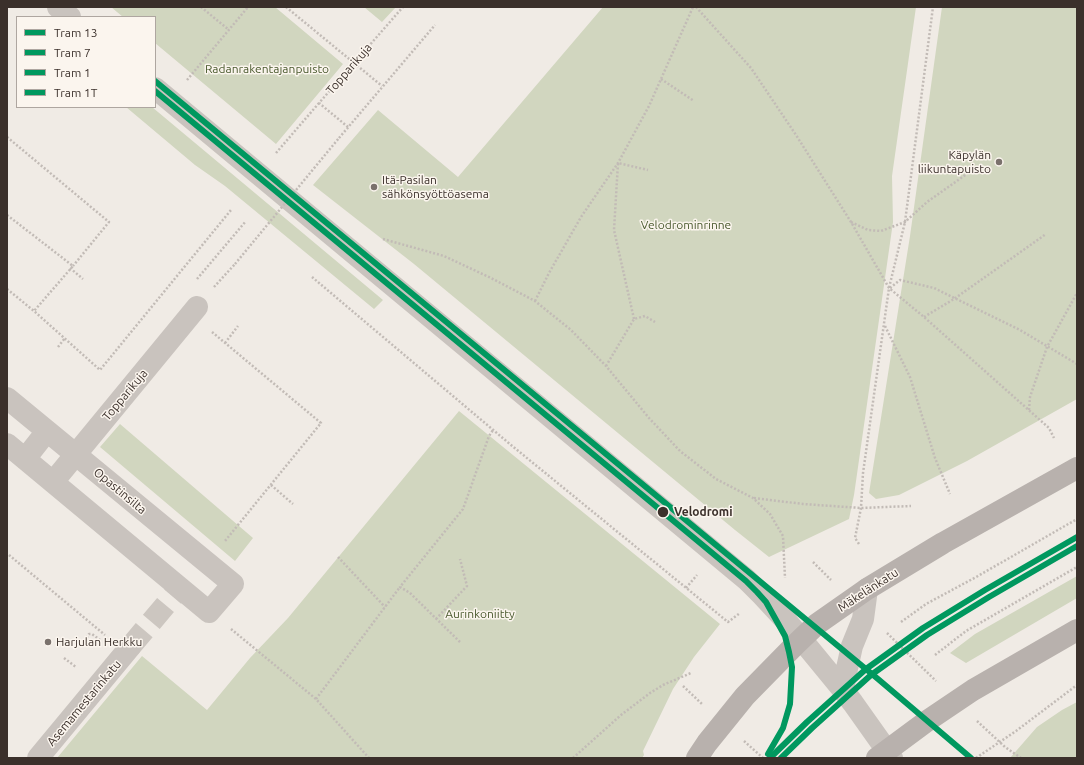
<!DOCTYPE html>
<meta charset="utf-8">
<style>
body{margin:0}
#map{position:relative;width:1084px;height:765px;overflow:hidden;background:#f0ebe5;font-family:Ubuntu,sans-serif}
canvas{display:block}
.frame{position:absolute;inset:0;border:8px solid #3b302b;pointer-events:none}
.legend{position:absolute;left:16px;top:16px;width:140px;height:92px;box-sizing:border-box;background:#fbf5ee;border:1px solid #aea6a0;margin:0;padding:5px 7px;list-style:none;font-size:12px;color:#3b302b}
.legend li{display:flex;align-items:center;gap:8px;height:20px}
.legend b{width:20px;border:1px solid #aea6a0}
</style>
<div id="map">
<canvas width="1084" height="765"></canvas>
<div class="frame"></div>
<ul class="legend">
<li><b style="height:5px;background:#00985f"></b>Tram 13</li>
<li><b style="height:5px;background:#00985f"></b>Tram 7</li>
<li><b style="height:5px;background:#00985f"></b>Tram 1</li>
<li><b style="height:5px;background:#00985f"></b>Tram 1T</li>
</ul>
</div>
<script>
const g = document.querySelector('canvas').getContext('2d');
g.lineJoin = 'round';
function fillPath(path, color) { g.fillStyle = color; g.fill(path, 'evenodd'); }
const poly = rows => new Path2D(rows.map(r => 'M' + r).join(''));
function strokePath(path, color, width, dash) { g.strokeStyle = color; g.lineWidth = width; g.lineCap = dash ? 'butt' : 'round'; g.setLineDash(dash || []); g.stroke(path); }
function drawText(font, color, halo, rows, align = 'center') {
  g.font = font + ' Ubuntu,sans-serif'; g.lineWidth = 3; g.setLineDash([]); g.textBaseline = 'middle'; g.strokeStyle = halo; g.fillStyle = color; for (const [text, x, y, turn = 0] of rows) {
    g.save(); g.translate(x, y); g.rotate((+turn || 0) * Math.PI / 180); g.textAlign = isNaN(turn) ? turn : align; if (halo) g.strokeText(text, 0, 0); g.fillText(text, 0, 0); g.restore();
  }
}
const green = poly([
 [111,7,275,7,343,64,276,144,155,43,155,17,123,17],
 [364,7,396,7,382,22],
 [603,7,916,7,892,176,893,222,854,495,849,519,769,557,735,530,414,264,313,185,378,110,458,177],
 [942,7,1077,7,1077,399,967,461,899,495,876,499,869,493,910,236],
 [126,107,152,107,383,300,374,309,225,186,195,165],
 [459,411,720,624,694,657,673,689,643,751,644,755,642,758,57,758,142,656,207,710,250,658,288,618],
 [120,424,253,538,235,561,100,447],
 [1077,576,1077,598,966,663,950,653,975,634],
 [1077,702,1077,758,1010,758,1037,727,1062,710]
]);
const minorTunnel = poly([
 [130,647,174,595]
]);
const path = poly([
 [201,7,229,30],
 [286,7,382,86],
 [696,7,751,68,796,135,851,222,889,288,924,317,1049,428,1054,438],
 [661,79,694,101],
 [187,80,248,7],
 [348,127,319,103,403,7],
 [7,137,109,222,73,266],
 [339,138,435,25],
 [276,153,319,103],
 [7,215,73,266,34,311],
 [851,222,868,230,881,231,905,222,927,202,971,171],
 [383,239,444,256,491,278,535,301,571,330,606,366,649,418,680,451,716,479,753,498,770,514,783,536,785,578],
 [70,268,83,279],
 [312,277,511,445,728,622,740,613],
 [197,279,246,221],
 [214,287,235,264],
 [890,288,900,280,934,288,1020,330,1077,364],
 [7,289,34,311,100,370,231,210],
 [535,301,549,273,581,217,618,163,649,106,693,7],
 [924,317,954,299,1046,234],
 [634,319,614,230,618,163,648,170],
 [885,326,910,377,935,458,950,494],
 [212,332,321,423,225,541],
 [225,343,238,326],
 [58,347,65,338],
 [606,366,634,319,645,316,655,322],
 [1029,410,1030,397,1047,347,1077,293],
 [271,485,293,504],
 [754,498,803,504,861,508,911,506],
 [859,544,855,538,861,508,863,473,889,288,905,222,933,7],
 [9,555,105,635],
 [338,557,385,607],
 [813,562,831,580],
 [686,588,697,575],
 [436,619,467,586,460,559],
 [901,622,926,604,978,576,1077,519],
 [231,629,316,699,369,758],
 [887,633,936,681],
 [460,642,410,593,400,587,463,509,489,436,493,430],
 [95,646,87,640,87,637,89,634,92,634,100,640],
 [935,655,966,631,1077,567],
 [64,658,76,667],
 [683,686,703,705],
 [316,699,400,587],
 [977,721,1005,747,1021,758],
 [744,741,763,758],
 [573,758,621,715,650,693,663,685,691,673],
 [976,758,1016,731,1077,685]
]);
const minor = poly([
 [58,7,70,17],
 [155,88,747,580,762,595,788,623,843,690,853,703,892,758],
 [7,398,233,584,209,612,7,444],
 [25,459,47,431],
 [53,482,197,307],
 [843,690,846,673,852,646,863,619,867,589],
 [38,758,130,647]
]);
const major = poly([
 [697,758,707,743,745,696,796,644,817,624,867,589,943,543,1077,468],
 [877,758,927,721,973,690,1077,630]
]);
const pathBridge = poly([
 [235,264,339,138]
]);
const tram1 = poly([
 [155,81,878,679,971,758]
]);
const tram2 = poly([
 [155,91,746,581,757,592,766,602,785,636,789,652,792,667,790,704,783,728,768,754]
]);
const tram3 = poly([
 [770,758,807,722,866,669,923,628,985,590,1077,537]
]);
const tram4 = poly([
 [781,758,812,728,871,675,927,635,989,597,1077,546]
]);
const markers = [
 [999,162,4,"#7a716c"],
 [374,187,4,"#7a716c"],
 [663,512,6,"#3b302b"],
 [48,642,4,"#7a716c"]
];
const parkNames = [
 ["Radanrakentajanpuisto",267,69],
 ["Velodrominrinne",686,225],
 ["Aurinkoniitty",480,614]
];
const streetNames = [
 ["Topparikuja",349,69,-49],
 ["Topparikuja",125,395,-50],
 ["Opastinsilta",120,491,40],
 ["Mäkelänkatu",868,590,-33],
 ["Asemamestarinkatu",84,703,-50]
];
const poiNames = [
 ["Käpylän",991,155,"right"],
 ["liikuntapuisto",991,169,"right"],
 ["Itä-Pasilan",382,180],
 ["sähkönsyöttöasema",382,194],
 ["Harjulan Herkku",56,642]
];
const stopNames = [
 ["Velodromi",674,512]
];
fillPath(green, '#d1d6bf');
strokePath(minorTunnel, '#ccc6c0', 22, [22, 11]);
strokePath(path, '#c2bbb6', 2.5, [2, 2]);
strokePath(minor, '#c9c3be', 22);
strokePath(major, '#b8b1ad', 22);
strokePath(pathBridge, '#c2bbb6', 2.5, [2, 2]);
strokePath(tram1, '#00985f', 6);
strokePath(tram2, '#00985f', 6);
strokePath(tram3, '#00985f', 6);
strokePath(tram4, '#00985f', 6);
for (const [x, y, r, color] of markers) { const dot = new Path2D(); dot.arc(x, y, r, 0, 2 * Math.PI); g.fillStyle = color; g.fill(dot); strokePath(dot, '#fbf5ee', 1.5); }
drawText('12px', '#4a5a2e', '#fbf5ee', parkNames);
drawText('12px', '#3b302b', '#fbf5ee', streetNames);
drawText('12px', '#3b302b', '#fbf5ee', poiNames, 'left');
drawText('bold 12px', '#3b302b', '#fbf5ee', stopNames, 'left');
</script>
